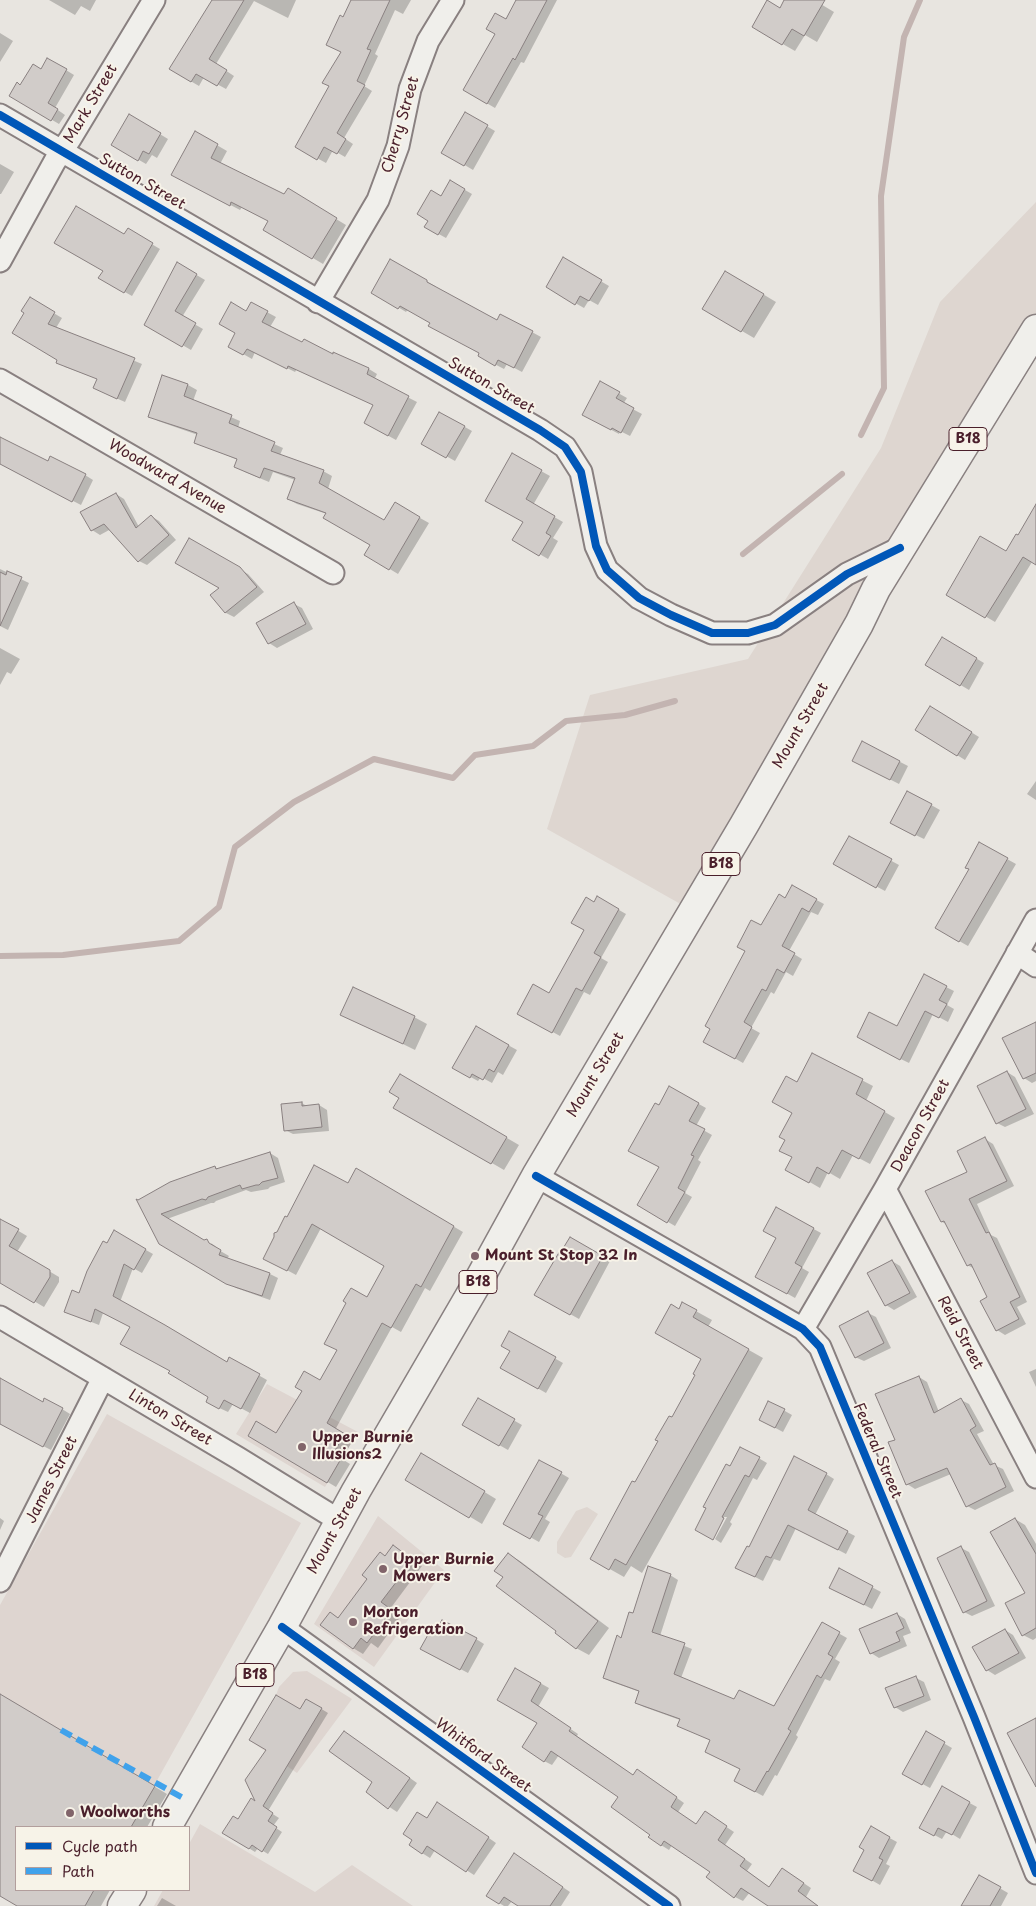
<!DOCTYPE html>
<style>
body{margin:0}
#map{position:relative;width:1036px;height:1906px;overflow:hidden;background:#e8e5e0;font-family:"Playpen Sans",sans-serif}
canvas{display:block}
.legend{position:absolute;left:15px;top:1826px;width:175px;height:65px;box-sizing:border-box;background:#f7f3e8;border:1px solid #b29e9c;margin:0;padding:6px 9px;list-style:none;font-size:15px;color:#4a1f2b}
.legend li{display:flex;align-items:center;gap:10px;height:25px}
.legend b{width:25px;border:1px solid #b29e9c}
</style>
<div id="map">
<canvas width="1036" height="1906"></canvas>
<ul class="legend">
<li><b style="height:6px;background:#0057b8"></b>Cycle path</li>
<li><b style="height:6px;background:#40a2eb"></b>Path</li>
</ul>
</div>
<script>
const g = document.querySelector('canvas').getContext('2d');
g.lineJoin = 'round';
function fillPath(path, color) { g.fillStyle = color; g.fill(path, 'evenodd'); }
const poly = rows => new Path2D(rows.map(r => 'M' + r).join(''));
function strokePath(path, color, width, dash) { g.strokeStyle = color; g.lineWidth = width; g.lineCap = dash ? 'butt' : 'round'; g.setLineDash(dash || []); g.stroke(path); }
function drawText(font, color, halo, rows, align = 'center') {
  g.font = font + ' "Playpen Sans",sans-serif'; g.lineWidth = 4; g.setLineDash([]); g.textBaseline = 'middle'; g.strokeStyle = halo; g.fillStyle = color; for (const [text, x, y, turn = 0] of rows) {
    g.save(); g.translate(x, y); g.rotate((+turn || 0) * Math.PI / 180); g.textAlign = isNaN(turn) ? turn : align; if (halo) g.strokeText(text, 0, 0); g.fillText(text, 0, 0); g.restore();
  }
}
const built = poly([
 [267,1384,358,1432,325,1487,236,1434],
 [107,1414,301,1523,131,1827,16,1827,16,1890,94,1890,85,1906,0,1896,0,1605],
 [378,1516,444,1570,374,1667,314,1624],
 [307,1671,352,1699,297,1773,249,1740,276,1695,279,1687,293,1672],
 [200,1824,315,1892,352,1865,413,1906,154,1906,163,1890,189,1890,189,1844]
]);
const green = poly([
 [1036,202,1036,329,693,911,547,829,590,695,748,659,881,448,940,302],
 [587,1507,598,1514,571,1557,565,1558,557,1553,557,1542,576,1511]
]);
const shadow = poly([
 [49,0,96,0,90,11,81,6,75,15],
 [213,0,296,0,288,18,254,1,216,64,234,76,226,89,204,77,199,86,170,69],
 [353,0,411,0,403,14,395,10,375,54,378,56,364,86,372,91,344,138,353,144,345,157,333,150,326,163,297,147,330,86,342,52,343,18],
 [517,0,557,0,524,63,521,62,495,108,464,90],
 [786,0,814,0,834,12,817,42,805,35,795,51,753,27,780,9],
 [0,33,13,41,0,62],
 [48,59,74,75,55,108,65,115,59,124,10,95,41,70],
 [466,114,495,131,473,170,443,152],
 [130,116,168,139,157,158,152,155,146,164,113,145],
 [196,133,227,151,220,164,285,195,288,190,346,225,323,264,264,229,269,221,242,207,240,210,183,180],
 [0,164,14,172,1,194,0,194],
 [451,182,472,194,446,238,426,227],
 [128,230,160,249,132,296,100,278],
 [563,259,609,286,598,305,589,300,584,308,547,287],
 [391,261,435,286,434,287,497,322,501,315,541,337,522,372,507,364,504,369,479,356,481,353,432,322,408,309,406,312,373,292],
 [178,264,205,280,182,317,203,329,191,350,146,324],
 [726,272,776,302,754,338,704,309],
 [30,299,62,318,56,328,142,364,125,402,102,392,98,379,65,367,58,359,26,312],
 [252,304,276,317,270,327,303,344,333,355,334,354,369,369,377,374,374,380,417,402,396,440,365,423,375,405,297,369,295,372,255,352,252,359,229,346],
 [600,383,627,398,623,404,642,414,630,436,620,431,619,434,591,419],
 [188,385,197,390,193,401,240,421,238,428,283,448,280,455,323,471,332,476,328,489,385,522,395,504,429,523,398,574,365,554,371,545,327,514,297,504,288,499,295,480,273,472,269,482,245,472,238,460,195,442,198,435,158,421,149,416],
 [440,413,472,431,455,461,423,443],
 [0,439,48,463,85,475,93,480,81,505,0,464],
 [512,455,550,476,533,505,563,522,553,538,558,541,548,559,514,539,524,522],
 [116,494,124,499,139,527,151,516,159,521,176,540,147,565,139,561,111,529,100,535,92,530],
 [1036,514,1036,564,1032,562,995,622,948,594,1006,552],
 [189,540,248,574,264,592,234,617,226,613,212,596,221,588],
 [0,569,29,583,8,630,0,626],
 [294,604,302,608,313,629,277,648,269,643],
 [942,638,984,663,969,690,927,665],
 [0,648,20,659,11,674,7,672,0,685],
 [938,712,979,737,965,760,957,755],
 [863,743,908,766,899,784,862,765],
 [1036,781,1036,800,1027,794],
 [908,792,940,810,924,839,899,827],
 [849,838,899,865,885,891,835,864],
 [980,844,1016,864,968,946,936,928,970,869],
 [792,887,824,904,818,915,811,912,789,951,802,959,793,976,786,972,774,994,771,992,751,1028,760,1033,743,1063,705,1041,762,927,786,899],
 [598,898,626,914,601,958,608,962,590,995,584,992,560,1036,518,1013,549,994,585,930],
 [946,987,954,991,947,1005,954,1009,948,1022,933,1014,909,1063,866,1042,897,1028],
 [342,1014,414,1017,427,1024,415,1050],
 [1036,1025,1036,1081,1032,1083,1024,1078],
 [477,1028,517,1050,503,1075,498,1072,492,1083,481,1077,478,1081,454,1068],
 [812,1054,873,1086,866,1101,895,1118,870,1164,853,1155,840,1179,828,1172,820,1188,787,1169,793,1157,787,1140,794,1112,797,1083],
 [1007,1072,1015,1077,1034,1114,1005,1127,997,1123],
 [400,1076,519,1145,504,1170,395,1107,401,1097],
 [670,1088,706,1108,696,1126,712,1135,698,1160,701,1162,685,1193,692,1197,675,1226,639,1205,661,1167,659,1106],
 [302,1103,308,1107,319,1105,327,1110,329,1131,293,1134,285,1130],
 [985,1139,993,1144,1014,1186,977,1204,991,1235,997,1238,1027,1302,1017,1307,1026,1324,1005,1335,997,1330,988,1298,975,1269,967,1265,948,1225,942,1222],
 [270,1153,278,1158,285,1182,270,1187,268,1189,251,1192,246,1190,216,1201,214,1203,211,1203,167,1219,213,1248,211,1243,215,1246,217,1249,229,1256,227,1259,270,1274,278,1278,270,1300,236,1288,160,1243,138,1201,215,1167,218,1169],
 [356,1170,463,1232,430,1291,425,1288,401,1332,392,1327,335,1430,353,1440,342,1459,350,1464,336,1487,249,1435,277,1435,304,1390,320,1381,385,1266,321,1228,296,1275,274,1263,348,1185],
 [777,1209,821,1233,802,1268,809,1272,795,1298,756,1276,778,1238],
 [0,1220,27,1236,17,1252,59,1277,59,1282,44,1307,10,1287,0,1277],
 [114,1232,153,1254,142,1273,133,1268,120,1302,228,1363,230,1359,267,1380,250,1413,233,1404,228,1412,215,1406,210,1396,171,1371,131,1327,103,1313,99,1325,66,1312,80,1294],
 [570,1238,610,1261,579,1319,536,1295],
 [892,1261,900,1266,917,1297,894,1310,886,1305],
 [683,1304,712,1320,708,1327,763,1358,642,1573,631,1566,624,1577,592,1559,697,1375,703,1359,679,1310],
 [868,1313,876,1317,891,1348,864,1361,855,1357],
 [510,1333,563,1363,546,1393,502,1368,511,1351],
 [1036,1369,1036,1387,1029,1372],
 [919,1377,927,1382,939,1412,961,1400,969,1404,984,1431,977,1434,994,1465,1003,1469,1014,1491,975,1510,967,1506,951,1474,915,1489,907,1484,896,1440],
 [478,1400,522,1425,508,1450,464,1425],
 [769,1402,792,1415,783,1432,768,1424],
 [43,1404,62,1409,70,1414,51,1450,0,1424],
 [741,1448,767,1463,757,1480,753,1478,730,1522,732,1524,721,1543,715,1539,727,1517,724,1517,712,1538,730,1468],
 [422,1454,496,1499,482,1524,407,1479],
 [540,1461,569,1478,545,1519,550,1522,539,1542,505,1523],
 [826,1474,834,1479,815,1515,855,1536,846,1554,796,1528,780,1561,774,1559,763,1581,745,1572,749,1548],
 [0,1518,4,1521,0,1530],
 [1015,1519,1025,1525,1036,1544,1036,1638,1033,1640,1023,1635,1026,1594],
 [394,1547,422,1566,390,1609,401,1616,378,1648,371,1643,363,1654,353,1648,339,1619],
 [961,1548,969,1552,995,1606,972,1616,964,1612],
 [508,1554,520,1561,609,1628,589,1655,576,1648,558,1631,505,1577],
 [840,1570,881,1592,872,1609,839,1592],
 [670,1575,678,1580,660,1636,692,1649,681,1678,735,1701,774,1708,822,1624,847,1638,835,1659,840,1662,830,1681,825,1679,796,1735,798,1737,777,1776,775,1775,763,1796,735,1781,741,1769,712,1740,678,1726,680,1720,644,1707,636,1703,640,1692,612,1682,604,1678,634,1614],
 [897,1614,905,1619,911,1633,903,1636,907,1646,879,1658,871,1653],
 [1005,1630,1013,1635,1026,1658,995,1675,987,1670],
 [434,1636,476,1639,484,1644,468,1673,430,1653],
 [515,1669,549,1688,538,1707,578,1734,577,1736,634,1776,645,1775,684,1803,678,1812,697,1826,713,1818,734,1832,725,1845,752,1864,747,1871,770,1888,790,1874,811,1888,806,1897,818,1906,768,1906,750,1892,743,1901,735,1897,711,1872,672,1845,669,1850,661,1845,620,1796,559,1755,552,1765,544,1761,539,1723],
 [916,1678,924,1682,931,1700,903,1712,895,1707],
 [0,1695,167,1794,147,1827,16,1827,16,1890,110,1890,101,1906,20,1906,0,1895],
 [307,1700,328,1713,268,1811,279,1818,273,1826,282,1832,268,1854,258,1848,255,1852,224,1833,258,1804],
 [926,1733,952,1748,930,1788,904,1774],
 [352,1737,417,1783,397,1812,367,1792,374,1782],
 [942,1788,977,1807,960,1839,947,1831,942,1839,921,1828],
 [446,1808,496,1843,474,1875,435,1850,430,1858,422,1853,428,1819],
 [871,1828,897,1842,886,1864,890,1866,880,1885,854,1870,866,1849],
 [514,1854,570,1892,561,1906,520,1906,512,1901,508,1906,504,1906,488,1896],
 [979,1876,1008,1893,1001,1906,963,1906],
 [162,1898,176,1906,157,1906]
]);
const stream = poly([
 [861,435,884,388,881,196,904,37,920,0],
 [743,554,842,474],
 [0,956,63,955,179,941,219,907,235,847,294,802,374,759,453,778,475,755,533,746,566,721,625,715,675,701]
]);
const building = poly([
 [212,0,244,0,209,59,227,70,217,86,196,74,191,82,169,69,212,0],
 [351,0,390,0,367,49,371,50,357,81,365,85,337,133,346,139,337,154,324,147,317,160,295,147,329,86,322,83,341,52,326,45,340,15,343,17,351,0],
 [516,0,547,0,515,60,513,58,487,104,463,90,495,34,486,29,495,13,506,19,516,0],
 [767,0,780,8,784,0,825,0,804,36,792,29,782,45,752,27,767,0],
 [47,58,67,69,48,103,58,109,51,121,9,96,17,82,20,85,33,64,41,69,47,58],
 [465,112,488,125,464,166,441,153,465,112],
 [129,114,161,133,149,154,143,151,138,161,111,145,129,114],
 [195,131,218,144,211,158,284,194,288,188,337,218,312,259,263,230,268,221,231,202,230,206,171,175,195,131],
 [450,180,465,189,438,235,424,227,428,221,417,214,431,190,441,196,450,180],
 [76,206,124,234,128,228,153,243,124,293,98,278,103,271,54,243,76,206],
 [563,257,602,280,589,301,580,296,575,305,546,287,563,257],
 [390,259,427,280,427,282,497,320,500,314,533,331,514,368,498,360,495,366,478,356,479,353,428,326,430,323,400,306,398,309,371,293,390,259],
 [177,262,197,274,175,311,196,323,182,347,144,325,177,262],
 [725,271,764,294,741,332,702,309,725,271],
 [30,297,55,312,48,324,135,358,117,399,93,388,97,379,56,363,57,360,12,333,24,313,21,311,30,297],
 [231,302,246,311,251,302,268,311,262,322,302,342,304,339,333,354,333,352,369,368,367,374,409,396,388,436,364,423,373,405,288,366,287,369,247,349,243,355,228,347,235,333,219,324,231,302],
 [162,375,188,384,184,396,232,415,229,423,275,442,271,451,324,470,319,483,384,520,395,502,420,517,389,570,364,555,370,545,323,518,326,513,287,499,295,478,264,468,260,478,234,467,237,459,194,443,197,433,148,417,162,375],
 [600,381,620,392,616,398,634,408,621,433,612,428,611,430,582,415,600,381],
 [439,412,465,426,446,458,421,444,439,412],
 [0,437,48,461,50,456,86,474,72,502,0,464,0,437],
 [512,453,542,470,526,499,555,516,546,533,551,536,539,556,512,540,523,522,485,501,512,453],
 [116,493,136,528,151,515,169,535,138,562,104,524,91,531,80,512,116,493],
 [1036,504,1036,565,1023,557,985,618,946,595,980,536,1006,551,1016,534,1018,535,1036,504],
 [189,538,240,567,257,587,225,613,210,595,219,588,175,563,189,538],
 [7,571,22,577,0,626,0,572,6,575,7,571],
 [294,602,306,624,268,644,256,623,294,602],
 [942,637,977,658,960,686,925,665,942,637],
 [930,706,972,732,957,756,915,730,930,706],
 [862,741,900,761,890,780,852,761,862,741],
 [907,791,932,804,915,836,890,823,907,791],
 [849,836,892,859,876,888,833,864,849,836],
 [979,842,1008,858,959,942,935,928,969,869,965,868,979,842],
 [792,885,817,899,809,912,802,908,782,946,795,953,784,973,777,969,766,991,762,989,744,1022,752,1027,735,1059,703,1042,710,1029,705,1026,745,951,737,947,751,920,761,925,779,894,785,898,792,885],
 [597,896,619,909,594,953,601,957,582,991,576,988,552,1033,517,1014,533,984,549,993,584,930,571,923,586,897,594,902,597,896],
 [924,974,947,986,939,1000,947,1004,939,1018,925,1011,900,1060,857,1037,869,1012,897,1026,924,974],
 [353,987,415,1016,403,1044,340,1015,353,987],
 [1036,1022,1036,1073,1023,1079,1002,1038,1036,1022],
 [476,1026,509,1045,494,1072,489,1069,483,1080,472,1074,470,1078,452,1068,476,1026],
 [812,1053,863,1079,856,1094,885,1111,859,1159,842,1150,829,1174,817,1167,809,1183,785,1170,792,1157,779,1151,785,1140,779,1137,792,1113,772,1102,786,1076,797,1082,812,1053],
 [1007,1071,1026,1109,996,1124,977,1086,1007,1071],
 [400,1074,507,1137,491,1164,393,1108,399,1098,389,1092,400,1074],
 [669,1086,699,1103,689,1121,705,1129,691,1155,694,1156,678,1188,685,1192,667,1223,637,1205,659,1167,628,1151,655,1103,659,1105,669,1086],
 [302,1102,302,1106,319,1104,322,1127,284,1131,281,1104,302,1102],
 [985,1137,1007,1181,969,1199,986,1233,989,1232,1020,1297,1010,1302,1019,1319,996,1331,980,1301,987,1297,971,1264,967,1266,944,1221,941,1222,925,1191,967,1172,957,1151,985,1137],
 [270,1152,278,1178,262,1182,259,1185,256,1185,242,1189,240,1185,208,1197,206,1200,202,1199,161,1214,204,1240,207,1239,209,1243,221,1250,219,1255,270,1273,262,1296,226,1284,159,1244,136,1199,138,1200,170,1182,215,1166,216,1169,270,1152],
 [314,1165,348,1183,356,1168,454,1226,421,1287,416,1284,391,1328,382,1323,327,1423,345,1434,334,1452,342,1457,327,1483,248,1436,256,1421,276,1433,302,1391,295,1387,304,1371,320,1380,337,1350,324,1344,346,1303,343,1301,351,1288,367,1297,384,1266,312,1224,287,1271,263,1259,274,1237,274,1233,277,1232,285,1216,287,1217,314,1165],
 [776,1207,814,1228,795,1263,802,1267,787,1294,755,1277,776,1238,763,1231,776,1207],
 [0,1219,19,1229,9,1246,50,1270,50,1277,34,1303,0,1283,0,1219],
 [114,1230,146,1249,134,1270,124,1264,113,1296,165,1325,227,1362,229,1357,260,1374,241,1409,224,1400,219,1409,206,1402,208,1397,168,1373,170,1371,120,1344,130,1327,95,1309,91,1322,64,1312,72,1290,79,1293,87,1271,103,1241,107,1243,114,1230],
 [570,1237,603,1256,570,1315,534,1295,561,1249,562,1250,570,1237],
 [892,1260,910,1293,885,1306,867,1273,892,1260],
 [682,1302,697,1310,693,1317,698,1320,749,1349,626,1565,615,1559,609,1570,590,1559,632,1481,635,1482,658,1441,655,1440,669,1416,672,1417,695,1375,693,1374,701,1359,655,1333,671,1304,679,1309,682,1302],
 [868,1311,884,1343,855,1358,839,1326,868,1311],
 [509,1331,556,1357,538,1389,500,1368,510,1351,501,1346,509,1331],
 [919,1376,934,1413,961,1398,976,1426,970,1430,990,1465,995,1463,1006,1487,966,1507,947,1468,906,1485,888,1442,895,1440,875,1394,919,1376],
 [0,1378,43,1402,44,1398,63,1408,43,1447,0,1424,0,1378],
 [478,1398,515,1419,499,1446,462,1425,478,1398],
 [768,1401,785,1409,775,1428,759,1420,768,1401],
 [740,1447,760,1457,749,1477,745,1475,722,1517,724,1518,713,1540,695,1530,706,1508,703,1507,726,1464,730,1466,740,1447],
 [421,1453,485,1491,469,1518,405,1480,421,1453],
 [794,1456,827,1473,808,1510,848,1531,838,1550,788,1525,771,1558,766,1556,755,1577,735,1568,747,1546,749,1547,794,1456],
 [539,1460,562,1472,538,1514,543,1516,530,1539,503,1524,539,1460],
 [1015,1518,1036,1554,1036,1628,1022,1636,1005,1603,1025,1593,990,1532,1015,1518],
 [393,1545,413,1560,381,1602,392,1610,367,1643,361,1638,353,1649,320,1625,330,1612,338,1618,367,1579,362,1575,380,1552,385,1556,393,1545],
 [961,1546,987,1601,963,1613,937,1558,961,1546],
 [508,1553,598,1621,576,1649,555,1633,556,1631,496,1586,503,1577,494,1571,508,1553],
 [648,1566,671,1574,652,1632,685,1643,674,1674,734,1699,739,1690,774,1706,822,1622,840,1632,828,1654,833,1657,821,1678,817,1675,788,1729,791,1731,768,1772,767,1771,755,1792,734,1781,740,1769,705,1752,710,1740,677,1726,680,1719,635,1703,639,1691,603,1678,617,1635,621,1638,629,1612,633,1613,648,1566],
 [839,1568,873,1586,864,1605,829,1588,839,1568],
 [897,1613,904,1628,896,1632,900,1641,870,1654,859,1629,897,1613],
 [442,1620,477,1638,460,1670,420,1649,429,1633,433,1635,442,1620],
 [1005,1629,1019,1653,986,1671,972,1647,1005,1629],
 [515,1668,541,1683,531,1701,571,1728,569,1731,633,1775,637,1769,677,1797,671,1807,696,1824,705,1811,727,1826,718,1840,745,1859,740,1866,769,1887,782,1868,804,1883,798,1891,818,1906,768,1906,741,1888,734,1898,706,1877,710,1872,664,1841,661,1846,648,1837,650,1835,611,1807,618,1797,551,1751,544,1762,522,1747,537,1723,497,1700,515,1668],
 [916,1676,924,1696,894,1708,885,1688,916,1676],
 [0,1694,155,1786,131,1827,16,1827,16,1890,94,1890,85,1906,17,1906,0,1896,0,1694],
 [276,1695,300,1709,306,1699,322,1708,263,1806,273,1813,268,1821,277,1827,262,1852,252,1845,249,1849,222,1833,233,1816,238,1819,251,1798,255,1801,245,1780,266,1750,249,1740,276,1695],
 [1036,1718,1036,1787,1007,1733,1036,1718],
 [344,1731,410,1778,388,1809,366,1792,372,1782,329,1751,344,1731],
 [926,1731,945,1742,922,1785,902,1774,926,1731],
 [942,1786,970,1802,952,1835,938,1828,934,1836,919,1828,942,1786],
 [437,1802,489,1837,466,1872,427,1846,422,1854,409,1845,412,1840,403,1834,417,1812,427,1818,437,1802],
 [871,1826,890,1837,879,1858,883,1860,872,1881,853,1871,864,1850,859,1847,871,1826],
 [514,1853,563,1887,550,1906,518,1906,504,1897,499,1904,486,1896,514,1853],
 [979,1875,1001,1887,990,1906,961,1906,979,1875]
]);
const minor = poly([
 [0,115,540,430,565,447,581,472,596,546,607,570,639,598,671,615,712,633,748,633,775,625,847,574,900,548],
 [0,261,55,161,70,139,154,0],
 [318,302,378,200,398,146,410,89,428,41,453,0],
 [0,380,333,573],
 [1017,953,1036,966],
 [536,1176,803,1329,820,1347,974,1717,1036,1873],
 [885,1189,1036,1477],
 [0,1317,238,1458,340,1521],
 [803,1329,885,1189,1036,920],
 [0,1581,103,1378],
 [282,1627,669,1906]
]);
const highway = poly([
 [167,1827,282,1627,356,1491,476,1285,536,1176,744,825,859,624,876,589,1036,329],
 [122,1906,132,1890]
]);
const quiet = poly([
 [61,1730,183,1798]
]);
const cycleway = poly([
 [0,115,540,430,565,447,581,472,596,546,607,570,639,598,671,615,712,633,748,633,775,625,847,574,900,548],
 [536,1176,803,1329,820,1347,974,1717,1036,1873],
 [282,1627,669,1906]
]);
const markers = [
 [475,1256,5,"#81646a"],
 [302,1447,5,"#81646a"],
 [383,1569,5,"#81646a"],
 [353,1622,5,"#81646a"],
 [70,1813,5,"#81646a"]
];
const shields = [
 [968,439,38],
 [721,864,38],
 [478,1282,38],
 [255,1675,38]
];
const shieldNames = [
 ["B18",968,439],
 ["B18",721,864],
 ["B18",478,1282],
 ["B18",255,1675]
];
const streetNames = [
 ["Mark Street",91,104,-59],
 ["Cherry Street",401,125,-74],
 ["Sutton Street",142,182,30],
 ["Sutton Street",491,386,30],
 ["Woodward Avenue",167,477,30],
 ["Mount Street",801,726,-60],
 ["Mount Street",596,1075,-59],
 ["Deacon Street",921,1126,-61],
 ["Reid Street",960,1333,62],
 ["Linton Street",170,1418,31],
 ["Federal Street",877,1451,67],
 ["James Street",52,1480,-63],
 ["Mount Street",335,1531,-61],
 ["Whitford Street",483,1756,36]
];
const poiNames = [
 ["Mount St Stop 32 In",485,1256],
 ["Upper Burnie",312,1438],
 ["Illusions2",312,1455],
 ["Upper Burnie",393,1560],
 ["Mowers",393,1577],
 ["Morton",363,1613],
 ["Refrigeration",363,1630],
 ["Woolworths",80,1813]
];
fillPath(built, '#ded5d0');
fillPath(green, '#ded6d0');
fillPath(shadow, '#0003');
strokePath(stream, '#c3b4b1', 6);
fillPath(building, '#d1ccc9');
strokePath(building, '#898080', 1);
strokePath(minor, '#898080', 25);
strokePath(highway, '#898080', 31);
strokePath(minor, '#f0efeb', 21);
strokePath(highway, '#f0efeb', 28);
strokePath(quiet, '#40a2eb', 6, [12, 6]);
strokePath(cycleway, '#0057b8', 8);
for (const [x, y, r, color] of markers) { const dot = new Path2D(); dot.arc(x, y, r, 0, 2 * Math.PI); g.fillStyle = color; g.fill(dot); strokePath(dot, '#f7f3e8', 2); }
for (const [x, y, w] of shields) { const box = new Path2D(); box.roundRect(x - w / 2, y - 11.5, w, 23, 4); g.fillStyle = '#f7f3e8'; g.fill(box); strokePath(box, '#4a1f2b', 1); }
drawText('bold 14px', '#4a1f2b', null, shieldNames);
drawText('15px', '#4a1f2b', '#f7f3e8', streetNames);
drawText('bold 15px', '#4a1f2b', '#f7f3e8', poiNames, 'left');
</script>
